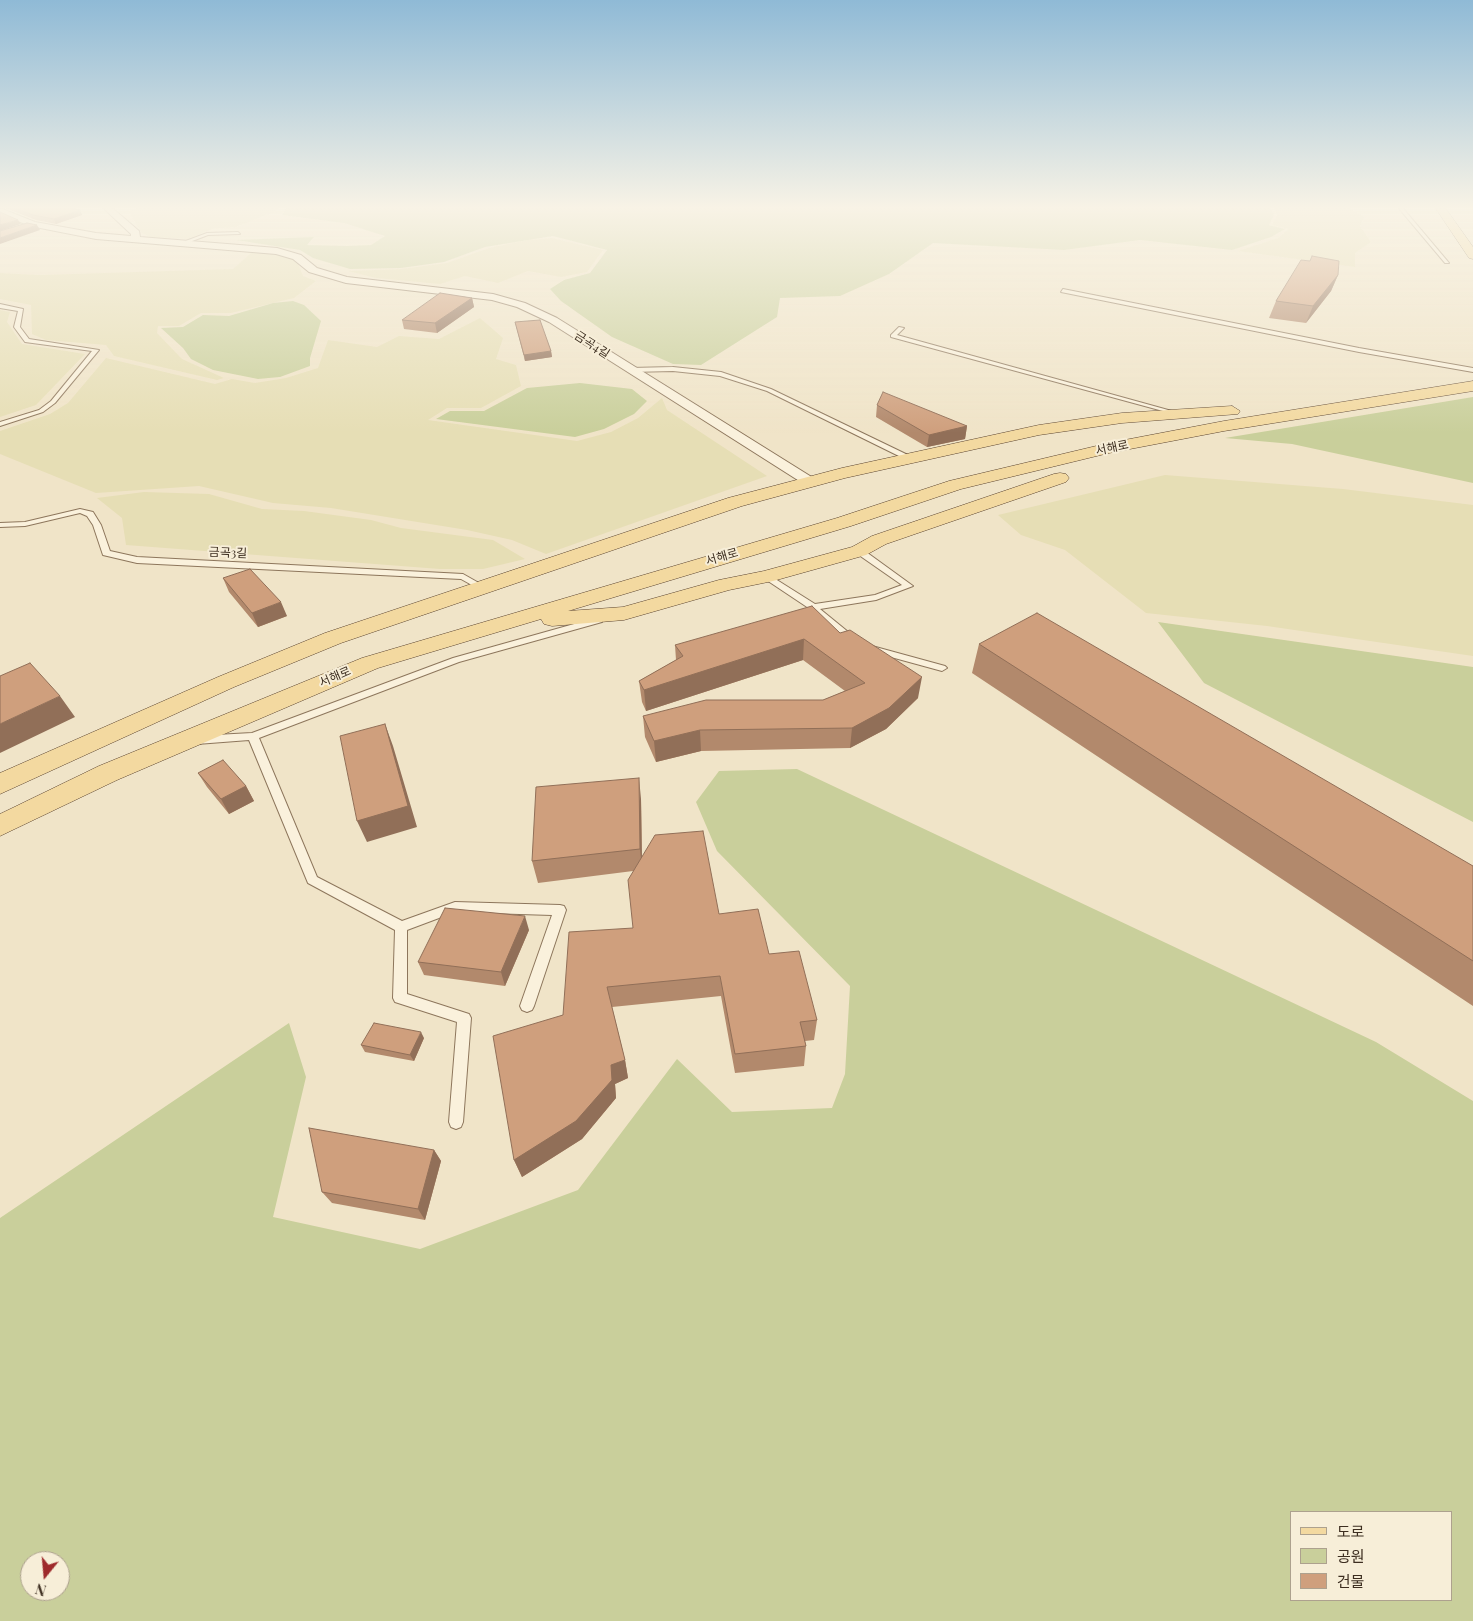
<!DOCTYPE html>
<meta charset="utf-8">
<style>
body{margin:0}
#map{position:relative;width:1473px;height:1621px;overflow:hidden;background:#f0e4c8;font-family:"Playfair Display","Noto Sans KR",serif}
canvas{display:block}
.legend{position:absolute;left:1290px;top:1511px;width:162px;height:90px;box-sizing:border-box;background:#f7eed8;border:1px solid #ada18e;margin:0;padding:6px 9px;list-style:none;font-size:15px;color:#3d2e20}
.legend li{display:flex;align-items:center;gap:10px;height:25px}
.legend b{width:25px;border:1px solid #ada18e}
.north{position:absolute;left:20px;top:1551px;width:50px;height:50px;box-sizing:border-box;background:#f7eed8;border:1px solid #ada18e;border-radius:50%;rotate:197deg;font-size:14px;font-weight:700;line-height:20px;text-align:center;color:#3d2e20}
.north::after{content:'';display:block;margin:auto;width:18px;height:22px;background:#9e2a2b;clip-path:polygon(50% 0,100% 100%,50% 72%,0 100%)}
</style>
<div id="map">
<canvas width="1473" height="1621"></canvas>
<ul class="legend">
<li><b style="height:6px;background:#f3d9a0"></b>도로</li>
<li><b style="height:14px;background:#c9cf9b"></b>공원</li>
<li><b style="height:14px;background:#cf9f7d"></b>건물</li>
</ul>
<div class="north">N</div>
</div>
<script>
const g = document.querySelector('canvas').getContext('2d');
g.lineJoin = 'round';
function fillPath(path, color) { g.fillStyle = color; g.fill(path, 'evenodd'); }
const poly = rows => new Path2D(rows.map(r => 'M' + r).join(''));
function strokePath(path, color, width, dash) { g.strokeStyle = color; g.lineWidth = width; g.lineCap = dash ? 'butt' : 'round'; g.setLineDash(dash || []); g.stroke(path); }
function drawText(font, color, halo, rows, align = 'center') {
  g.font = font + ' "Playfair Display","Noto Sans KR",serif'; g.lineWidth = 4; g.setLineDash([]); g.textBaseline = 'middle'; g.strokeStyle = halo; g.fillStyle = color; for (const [text, x, y, turn = 0] of rows) {
    g.save(); g.translate(x, y); g.rotate((+turn || 0) * Math.PI / 180); g.textAlign = isNaN(turn) ? turn : align; if (halo) g.strokeText(text, 0, 0); g.fillText(text, 0, 0); g.restore();
  }
}
const farmland = poly([
 [146,206,280,206,274,212,236,227,212,229,188,239,150,237,142,233,128,211],
 [1273,206,1346,206,1364,217,1360,226,1371,242,1355,253,1355,267,1238,251,1278,238,1289,229,1272,225,1277,215],
 [552,238,603,250,587,272,561,277,528,271,498,283,465,276,440,284,376,278,348,271,401,269,447,263,489,248,527,240],
 [251,253,280,254,289,257,297,261,303,276,316,281,294,298,231,313,201,313,179,326,158,326,157,333,182,359,224,378,217,380,114,356,106,345,46,340,32,334,31,305,0,299,0,273,39,275,233,269],
 [0,310,10,312,7,322,22,344,85,354,36,405,0,417],
 [480,318,503,338,496,359,516,365,521,386,481,408,447,408,428,420,577,441,611,432,638,418,662,398,667,410,767,476,546,554,512,540,467,530,331,508,273,503,199,486,96,493,0,454,0,431,50,414,68,403,106,358,215,384,232,379,255,383,286,378,318,368,328,340,377,347,399,336,439,339],
 [1165,475,1343,489,1473,505,1473,656,1267,626,1146,613,1065,550,1021,535,998,515],
 [144,492,209,494,262,509,304,511,371,520,401,528,493,540,525,559,483,569,440,569,126,545,122,518,97,498]
]);
const green = poly([
 [288,206,1270,206,1274,215,1269,225,1285,229,1271,237,1232,250,1140,240,1064,250,933,243,889,274,840,296,780,298,777,317,701,365,673,364,612,337,561,301,550,289,564,280,590,273,607,250,553,236,485,247,444,262,401,268,350,269,313,258,300,250,236,240,314,237,307,245,347,246,371,245,385,236,344,223,282,215],
 [293,301,304,305,321,321,310,358,310,366,280,377,258,379,213,370,191,359,183,348,161,328,183,327,203,315,229,316,273,303],
 [580,383,632,389,647,401,634,414,604,429,575,437,436,419,450,411,484,411,527,388],
 [1473,397,1473,483,1292,444,1225,438],
 [1158,622,1473,667,1473,822,1204,683],
 [797,769,1376,1042,1473,1101,1473,1621,0,1621,0,1218,289,1023,306,1077,273,1217,420,1249,578,1190,677,1059,732,1112,832,1108,845,1074,850,986,717,851,696,802,719,771],
 [1292,1512,1452,1512,1452,1600,1292,1600],
 [30,1561,60,1561,60,1591,30,1591]
]);
const lane = poly([
 [1397,206,1401,206,1449,263,1445,263,1397,206],
 [238,232,240,234,208,235,187,243,183,242,207,233,238,232],
 [1063,289,1359,348,1473,368,1473,372,1359,352,1061,292,1063,289],
 [0,304,23,309,20,327,29,339,99,350,55,403,43,412,0,426,0,422,39,410,51,401,92,351,25,342,14,327,18,311,0,308,0,304],
 [899,327,904,328,897,335,1179,413,1174,414,891,337,891,335,899,327],
 [673,367,721,372,771,389,912,457,905,459,767,391,720,376,673,371,630,372,627,370,630,368,673,367],
 [80,509,93,512,101,525,110,551,137,557,463,574,486,587,482,590,479,589,461,579,137,563,103,555,93,525,87,516,80,513,25,526,0,527,0,523,25,522,80,509],
 [856,549,862,549,913,586,876,600,820,609,858,640,858,644,852,644,810,609,762,577,763,575,769,575,815,604,875,595,902,585,856,553,856,549],
 [599,617,602,618,602,622,459,662,259,738,317,877,402,921,455,902,560,905,564,906,566,910,534,1006,532,1010,527,1012,522,1010,520,1006,552,915,455,912,407,930,407,994,469,1014,471,1018,463,1122,461,1127,456,1129,451,1127,449,1122,457,1022,395,1002,393,998,395,930,308,883,249,740,197,744,192,740,197,736,252,733,453,658,599,617],
 [872,646,945,666,947,668,942,671,869,651,869,647,872,646]
]);
const street = poly([
 [101,206,110,206,139,231,140,237,277,248,301,255,317,268,347,277,493,294,525,303,557,318,818,481,810,486,804,484,549,322,517,307,492,300,346,283,309,272,293,259,276,254,96,239,30,226,0,214,0,208,35,222,96,233,131,236,131,234,101,206]
]);
const primary = poly([
 [1434,206,1444,206,1473,247,1473,259,1469,258,1434,206],
 [1473,381,1473,391,1224,431,1109,453,961,489,851,526,568,611,623,607,719,580,764,571,852,547,872,536,1054,474,1060,473,1066,474,1069,478,1066,482,886,544,866,555,773,581,729,590,624,620,552,626,544,624,541,619,378,668,117,780,0,836,0,814,99,766,362,658,837,518,949,481,1109,443,1224,421,1473,381],
 [1232,406,1240,411,1238,414,1122,423,1039,435,845,478,742,506,341,643,234,687,0,794,0,773,218,677,325,633,728,498,842,468,1039,425,1122,413,1232,406]
]);
const wall = poly([
 [0,206,61,206,80,210,82,215,56,224,36,220],
 [1338,275,1331,291,1306,323,1269,318,1276,301],
 [472,298,474,307,437,333,404,329,402,320],
 [515,322,551,351,552,357,525,361],
 [877,405,967,426,965,439,927,447,876,417],
 [223,578,287,616,258,627,229,592],
 [840,633,918,698,886,729,850,748,701,751,656,762,645,737,643,716,823,700,845,691,803,660,646,711,642,702,639,681,676,660,675,645],
 [979,644,1473,866,1473,1006,972,673],
 [198,773,246,786,254,801,229,814,207,787],
 [641,799,642,856,719,914,769,954,817,1020,814,1040,805,1041,806,1046,804,1066,735,1073,721,996,612,1007,625,1060,628,1078,615,1084,616,1098,582,1139,522,1177,514,1160,563,1015,633,928,633,871,538,883,532,861],
 [529,930,505,986,424,975,418,962],
 [424,1038,414,1061,365,1052,361,1045],
 [434,1150,441,1161,425,1220,332,1203,322,1192]
]);
const shadedWall = poly([
 [80,210,82,215,56,224,54,219],
 [18,220,21,224,0,231,0,225],
 [37,225,40,230,0,244,0,238],
 [1338,275,1331,291,1306,323,1313,306],
 [472,298,474,307,437,333,435,323],
 [551,351,552,357,525,361,524,355],
 [967,426,965,439,927,447,929,435],
 [281,602,287,616,258,627,252,613],
 [804,639,803,660,646,711,644,690],
 [922,677,918,698,886,729,850,748,852,728],
 [60,696,75,717,0,753,0,724],
 [385,724,393,746,417,827,367,842,357,821],
 [700,730,701,751,656,762,654,741],
 [639,778,641,799,642,870,640,849],
 [246,786,254,801,229,814,221,799],
 [525,916,529,930,505,986,501,972],
 [421,1032,424,1038,414,1061,410,1055],
 [625,1060,628,1078,615,1084,616,1098,582,1139,522,1177,514,1160,611,1065],
 [434,1150,441,1161,425,1220,418,1209]
]);
const building = poly([
 [9,206,61,206,80,210,54,219,33,215,9,206],
 [0,212,18,220,0,225,0,212],
 [27,223,37,225,0,238,0,231,27,223],
 [1312,256,1339,261,1338,275,1313,306,1276,301,1301,260,1310,261,1312,256],
 [440,293,472,298,435,323,402,320,440,293],
 [540,320,551,351,524,355,515,322,540,320],
 [883,392,967,426,929,435,877,405,883,392],
 [250,569,281,602,252,613,223,578,250,569],
 [812,606,840,633,850,630,922,677,889,708,852,728,700,730,654,741,643,716,706,700,823,700,865,683,804,639,644,690,639,681,683,656,675,645,812,606],
 [1037,613,1473,866,1473,961,979,644,1037,613],
 [30,663,60,696,0,724,0,676,30,663],
 [385,724,408,806,357,821,340,736,385,724],
 [223,760,246,786,221,799,198,773,223,760],
 [639,778,640,849,532,861,536,787,639,778],
 [703,831,719,914,758,909,769,954,799,951,817,1020,800,1022,806,1046,735,1054,720,976,607,987,625,1060,611,1065,612,1080,576,1121,514,1160,493,1036,563,1015,569,932,633,928,628,880,655,835,703,831],
 [445,908,525,916,501,972,418,962,445,908],
 [374,1023,421,1032,410,1055,361,1045,374,1023],
 [309,1128,434,1150,418,1209,322,1192,309,1128]
]);
const farStreetnames = [
 ["금곡4길",592,345,33],
 ["서해로",1112,448,-12],
 ["금곡3길",228,553,2],
 ["서해로",722,557,-16],
 ["서해로",335,677,-23]
];
fillPath(farmland, '#e6deb5');
fillPath(green, '#c9cf9b');
strokePath(lane, '#8d765c', 2);
strokePath(street, '#8d765c', 2);
strokePath(primary, '#5b4430', 1);
fillPath(lane, '#faf1dc');
fillPath(street, '#faf1dc');
fillPath(primary, '#f3d9a0');
fillPath(wall, '#b2896c');
fillPath(shadedWall, '#916f58');
fillPath(building, '#cf9f7d');
strokePath(building, '#916f58', 1);
const sky = g.createLinearGradient(0, 0, 0, 433);
sky.addColorStop(0, '#8fbad6');
sky.addColorStop(0.48, '#f8f3e6');
sky.addColorStop(1, '#f8f3e600');
g.fillStyle = sky;
g.fillRect(0, 0, 1473, 433);
drawText('12px', '#3d2e20', '#f7eed8', farStreetnames);
</script>
